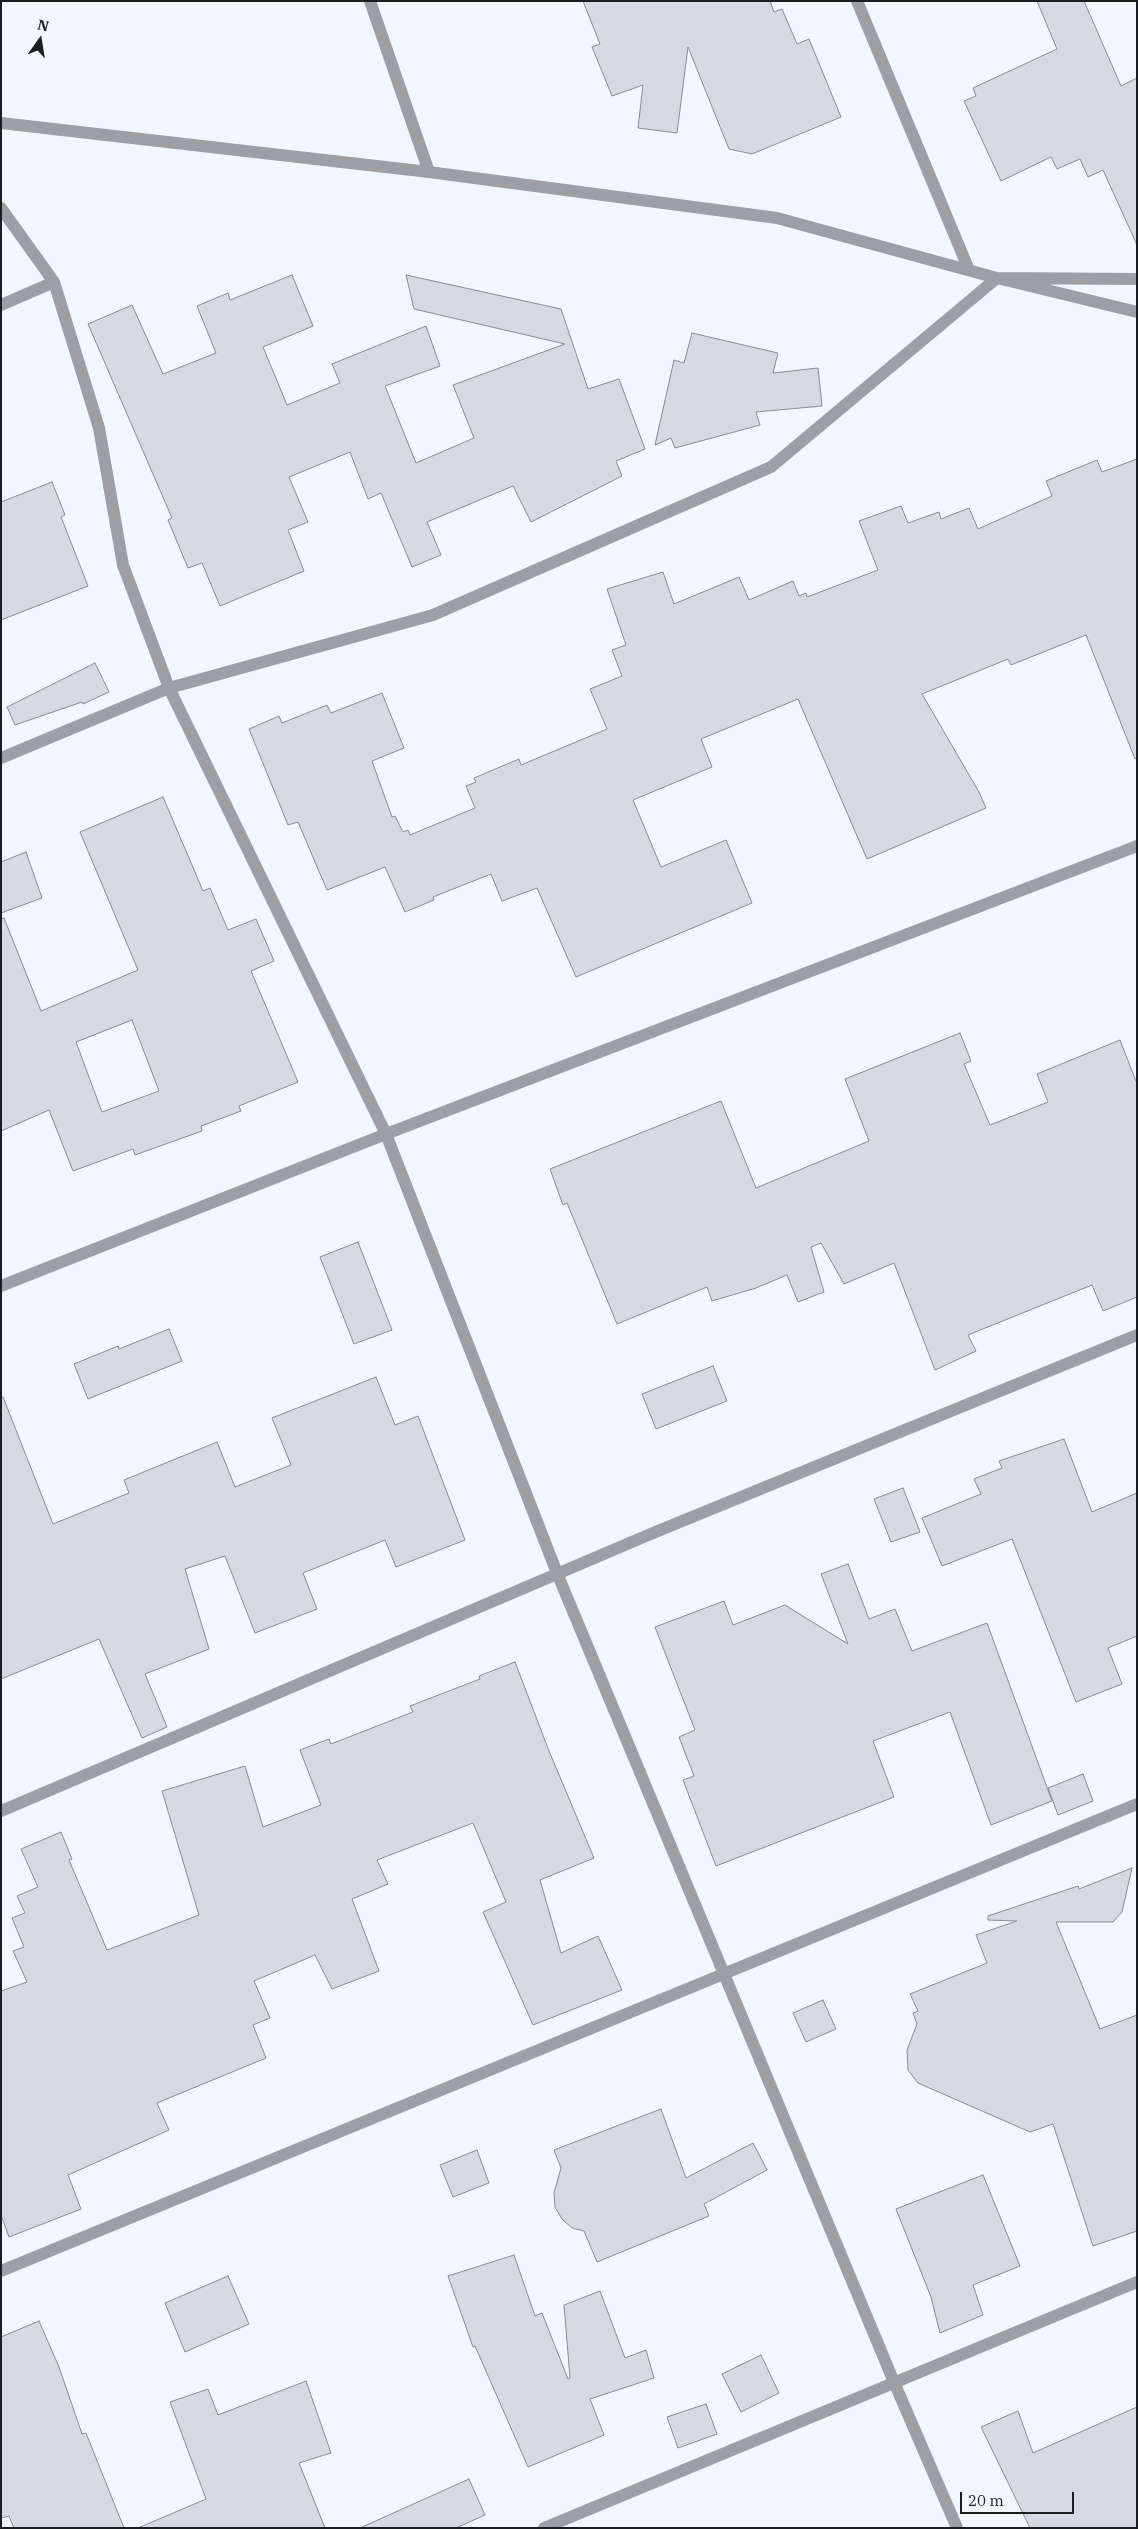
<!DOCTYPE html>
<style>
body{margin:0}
#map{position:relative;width:1138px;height:2529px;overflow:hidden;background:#f2f6ff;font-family:"IBM Plex Serif",serif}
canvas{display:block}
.frame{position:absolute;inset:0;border:2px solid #1b1d21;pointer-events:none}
.north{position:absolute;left:15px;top:15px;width:50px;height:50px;-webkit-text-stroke:4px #f2f6ff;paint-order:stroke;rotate:13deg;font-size:14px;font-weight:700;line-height:20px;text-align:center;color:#1b1d21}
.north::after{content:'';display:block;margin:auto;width:18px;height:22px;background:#1b1d21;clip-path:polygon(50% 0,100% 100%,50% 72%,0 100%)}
.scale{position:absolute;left:960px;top:2492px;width:114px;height:22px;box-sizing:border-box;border:2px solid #1b1d21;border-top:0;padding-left:6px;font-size:15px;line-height:18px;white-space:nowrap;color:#1b1d21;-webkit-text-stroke:4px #f2f6ff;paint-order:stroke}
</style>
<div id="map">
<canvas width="1138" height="2529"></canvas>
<div class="frame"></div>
<div class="north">N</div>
<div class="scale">20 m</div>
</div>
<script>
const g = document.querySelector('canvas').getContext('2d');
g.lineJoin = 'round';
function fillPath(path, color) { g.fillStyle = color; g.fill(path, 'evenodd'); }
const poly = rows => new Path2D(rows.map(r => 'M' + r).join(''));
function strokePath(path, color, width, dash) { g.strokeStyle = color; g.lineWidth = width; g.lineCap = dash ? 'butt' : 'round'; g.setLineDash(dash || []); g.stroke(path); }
const building = poly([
 [583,1,770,1,774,12,782,9,797,44,809,39,841,117,752,154,729,149,688,47,677,133,638,128,643,85,612,96,592,47,600,44,583,1],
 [1037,1,1084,1,1121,86,1137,78,1137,245,1103,170,1088,177,1080,159,1057,169,1051,157,1001,181,964,101,976,96,973,88,1057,49,1037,1],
 [292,275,313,326,263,347,287,405,340,383,332,364,426,326,440,366,385,386,416,463,474,438,453,385,565,344,414,309,406,275,561,309,588,389,619,379,645,449,616,461,622,476,531,522,513,486,427,522,441,555,412,567,381,493,368,499,350,452,289,477,308,522,288,530,304,571,220,606,202,563,188,568,168,520,172,518,88,324,132,305,163,374,216,353,197,306,228,293,230,300,292,275],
 [692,333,778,353,773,373,818,368,822,406,756,412,760,425,675,448,671,438,655,445,674,360,684,363,692,333],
 [1137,459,1137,758,1135,759,1086,635,1011,665,1008,659,922,694,979,792,986,808,867,859,798,699,701,739,712,767,633,800,661,867,726,840,752,903,576,977,537,888,502,901,491,874,433,897,434,900,405,912,385,867,327,890,298,822,288,825,249,729,279,716,282,723,327,705,331,713,382,693,404,748,372,761,392,817,395,816,403,832,408,830,410,835,475,808,466,786,476,782,474,778,519,759,521,765,607,729,590,689,622,676,612,650,626,645,607,589,663,572,674,604,739,577,749,600,793,581,799,596,806,593,807,597,878,570,859,521,901,506,908,523,939,512,941,519,969,508,978,529,1052,496,1046,481,1097,460,1102,472,1137,459],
 [52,482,65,515,61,517,88,586,1,620,1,502,52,482],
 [95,663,109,692,83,704,82,702,15,725,7,707,95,663],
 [163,797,203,891,210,888,228,930,256,919,274,961,251,971,298,1082,239,1106,241,1111,201,1126,202,1131,135,1155,133,1149,73,1171,49,1110,1,1131,1,919,4,918,41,1011,138,970,80,832,163,797],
 [132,1020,159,1091,102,1112,76,1042,132,1020],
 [26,852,42,898,1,913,1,862,26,852],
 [960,1033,971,1061,964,1064,990,1125,1048,1102,1037,1074,1120,1040,1137,1084,1137,1297,1103,1311,1092,1285,968,1335,976,1351,935,1370,894,1263,844,1284,821,1243,811,1247,824,1292,798,1302,787,1275,756,1288,712,1301,707,1287,617,1324,567,1203,563,1205,550,1169,721,1101,756,1188,869,1141,845,1079,960,1033],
 [358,1242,392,1330,354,1344,320,1257,358,1242],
 [169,1329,182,1361,88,1399,74,1364,118,1346,119,1349,169,1329],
 [713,1366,727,1401,656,1429,642,1394,713,1366],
 [376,1377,395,1425,418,1416,465,1540,396,1567,385,1540,303,1573,317,1609,255,1633,225,1556,185,1569,209,1649,145,1674,167,1727,142,1738,99,1639,1,1679,1,1397,3,1397,53,1524,129,1493,124,1480,217,1442,235,1487,291,1465,272,1418,376,1377],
 [1064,1439,1092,1512,1137,1493,1137,1636,1108,1648,1122,1684,1076,1702,1012,1539,942,1566,922,1518,981,1494,974,1479,1002,1468,999,1461,1064,1439],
 [903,1488,920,1532,891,1542,874,1499,903,1488],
 [848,1564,869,1619,895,1609,912,1651,987,1623,1052,1801,991,1825,950,1712,873,1741,894,1797,716,1866,683,1780,694,1776,679,1737,695,1730,655,1627,724,1601,733,1625,785,1605,848,1644,821,1574,848,1564],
 [515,1662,549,1751,594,1858,540,1880,561,1953,598,1936,622,1990,533,2025,483,1912,506,1902,473,1823,377,1860,388,1884,352,1899,379,1971,332,1989,315,1955,254,1981,270,2018,253,2025,266,2058,157,2103,169,2130,68,2175,81,2209,9,2237,1,2215,1,1991,27,1982,13,1951,24,1947,12,1918,25,1913,17,1896,38,1887,21,1849,61,1832,72,1859,69,1860,107,1950,199,1915,162,1791,245,1766,263,1827,321,1805,300,1750,329,1739,331,1744,413,1712,410,1706,480,1679,479,1676,515,1662],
 [1083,1774,1093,1801,1058,1815,1048,1788,1083,1774],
 [1132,1868,1122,1912,1113,1922,1056,1922,1100,2029,1137,2015,1137,2231,1093,2246,1053,2124,1030,2132,918,2083,908,2070,907,2050,917,2024,913,2013,918,2011,910,1994,987,1963,976,1935,1017,1921,988,1920,988,1916,1078,1886,1079,1889,1132,1868],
 [823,2000,836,2029,806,2042,793,2013,823,2000],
 [661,2109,686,2178,753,2143,767,2170,704,2204,709,2216,597,2262,584,2231,572,2228,562,2219,555,2207,554,2193,561,2168,554,2150,661,2109],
 [477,2150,489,2183,453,2197,440,2165,477,2150],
 [983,2175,1020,2266,973,2285,983,2315,940,2333,931,2297,896,2209,983,2175],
 [514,2255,535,2316,542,2313,568,2379,570,2378,564,2305,600,2291,625,2358,646,2350,654,2378,590,2399,604,2435,528,2467,475,2346,473,2347,448,2276,514,2255],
 [228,2276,249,2324,185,2352,165,2303,228,2276],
 [39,2321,59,2367,82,2434,86,2433,124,2528,14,2528,9,2516,1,2518,1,2337,39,2321],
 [761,2355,779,2393,741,2412,722,2374,761,2355],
 [306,2381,331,2453,299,2463,325,2528,138,2528,206,2499,170,2402,208,2389,218,2415,306,2381],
 [706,2404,717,2434,678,2448,667,2417,706,2404],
 [1137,2407,1137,2528,1030,2528,981,2427,1018,2411,1033,2453,1137,2407],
 [469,2479,485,2515,456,2528,360,2528,469,2479]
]);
const street = poly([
 [370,1,429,172],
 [857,1,969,270],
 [1,123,429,172,777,218,997,278,1137,312],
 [1,208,54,282,99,428,123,565,169,688,386,1134,557,1573,894,2382,957,2528],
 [1,305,54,282],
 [1,758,169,688,433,615,771,467,997,278,1137,279],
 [1,1286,386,1134,1137,846],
 [1,1811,653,1533,1137,1335],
 [1,2271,1137,1804],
 [544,2528,1137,2282]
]);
fillPath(building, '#d4d9e3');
strokePath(building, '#868b94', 1);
strokePath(street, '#9d9fa4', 12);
</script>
